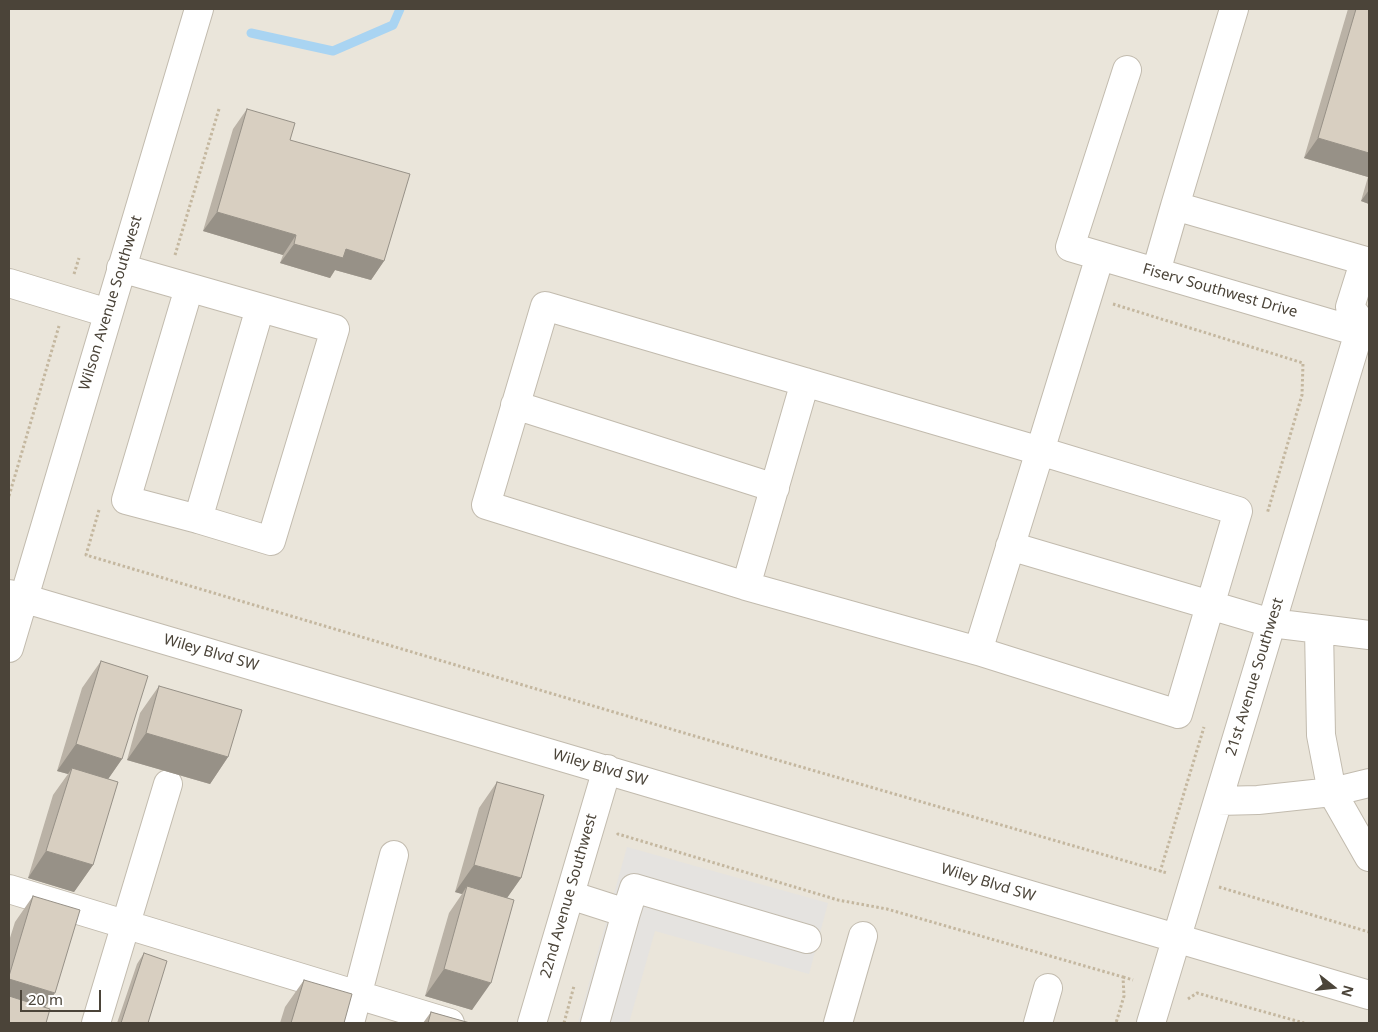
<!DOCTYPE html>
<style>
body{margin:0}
#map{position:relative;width:1378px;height:1032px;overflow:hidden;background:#f6f3ec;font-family:"Noto Sans",sans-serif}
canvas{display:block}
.frame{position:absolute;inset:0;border:10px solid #4b4439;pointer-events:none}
.north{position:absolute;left:1308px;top:962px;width:50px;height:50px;-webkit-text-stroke:4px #fff;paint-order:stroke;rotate:106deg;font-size:14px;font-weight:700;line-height:20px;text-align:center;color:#4b4439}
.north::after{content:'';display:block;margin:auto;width:18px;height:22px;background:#4b4439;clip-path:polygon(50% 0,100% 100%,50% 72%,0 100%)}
.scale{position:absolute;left:20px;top:990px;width:81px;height:22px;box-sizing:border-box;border:2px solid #4b4439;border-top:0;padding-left:6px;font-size:15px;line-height:18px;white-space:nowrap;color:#4b4439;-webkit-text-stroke:4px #fff;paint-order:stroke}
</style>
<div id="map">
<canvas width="1378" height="1032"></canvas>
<div class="frame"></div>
<div class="north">N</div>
<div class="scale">20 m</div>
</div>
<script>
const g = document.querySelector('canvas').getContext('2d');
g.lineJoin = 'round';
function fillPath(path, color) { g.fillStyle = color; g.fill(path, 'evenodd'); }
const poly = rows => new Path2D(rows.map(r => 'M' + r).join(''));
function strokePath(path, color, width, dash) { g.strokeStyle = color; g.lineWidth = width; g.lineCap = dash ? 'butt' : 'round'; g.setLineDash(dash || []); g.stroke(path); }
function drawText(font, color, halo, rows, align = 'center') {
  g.font = font + ' "Noto Sans",sans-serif'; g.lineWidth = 4; g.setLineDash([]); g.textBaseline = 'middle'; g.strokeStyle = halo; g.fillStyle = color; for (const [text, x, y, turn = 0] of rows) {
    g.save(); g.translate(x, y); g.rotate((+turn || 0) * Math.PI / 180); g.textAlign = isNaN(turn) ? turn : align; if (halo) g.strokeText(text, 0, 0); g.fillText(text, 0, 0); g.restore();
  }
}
const residential = poly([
 [9,9,1369,9,1369,1023,9,1023]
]);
const parking = poly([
 [627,847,828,903,809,974,655,931,629,1023,578,1023]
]);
const stream = poly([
 [251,33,333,51,393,25,400,9]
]);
const path = poly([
 [175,255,219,109],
 [74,274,79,258],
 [1113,304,1303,363,1302,395,1267,514],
 [9,496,59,326],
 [99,510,86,555,691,735,1167,873],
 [617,835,618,834,838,900,887,909,1123,977,1124,996,1116,1023],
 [1160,872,1204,727],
 [1219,887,1369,932],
 [1123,977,1133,980],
 [1188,999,1197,993,1304,1023],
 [564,1023,574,986]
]);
const minor = poly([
 [1234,9,1175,206,1369,262],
 [1127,70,1070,247,1369,335],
 [121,268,335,329,271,541,198,519,126,500,189,288],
 [1156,272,1175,206],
 [9,283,108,313],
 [1358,318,1350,307,1361,272,1369,266],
 [515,405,775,488],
 [198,519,260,308],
 [1010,546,1271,623,1369,635],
 [746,586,805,382],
 [9,594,1369,995],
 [1319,629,1321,735,1332,792,1369,857],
 [9,648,199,9],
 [978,651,746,586,486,505,545,306,1040,451,1238,511,1178,714,978,651,1040,451,1100,256],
 [1218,801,1258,800,1332,792,1369,783],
 [9,889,450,1023],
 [570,895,626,913,595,1023],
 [626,913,634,888,807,939],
 [96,1023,168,784],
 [350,1023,394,855],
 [532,1023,607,769],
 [838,1023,863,936],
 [1038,1023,1048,988],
 [1151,1023,1359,332]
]);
const wall = poly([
 [1348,9,1369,9,1369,204,1361,201,1368,177,1304,158],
 [247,109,290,140,384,261,371,280,335,270,330,278,280,263,283,255,203,231,233,129],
 [101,661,122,759,108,779,93,865,74,892,28,878,53,795,68,774,57,771,82,688],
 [159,686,228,757,210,784,127,760,140,713],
 [497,782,521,878,507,898,472,1010,425,996,449,913,462,894,455,892,479,808],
 [33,896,45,1007,9,1023,9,941,15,922],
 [144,953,148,1023,117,1023,137,964],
 [304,980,344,1023,280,1023,285,1007],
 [431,1012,470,1023,423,1023]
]);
const shadedWall = poly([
 [1318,138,1369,153,1369,175,1368,177,1304,158],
 [1369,190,1369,204,1361,201],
 [217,212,296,235,283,255,203,231],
 [294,244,346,249,384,261,371,280,335,270,330,278,280,263],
 [146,733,228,757,210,784,127,760],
 [76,744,122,759,104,785,72,768,68,774,57,771],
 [46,851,93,865,74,892,28,878],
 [474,865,521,878,502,905,467,886,462,894,455,892],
 [444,969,491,983,472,1010,425,996],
 [9,979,55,993,36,1020,9,1011]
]);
const building = poly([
 [1356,9,1369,9,1369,153,1318,138,1356,9],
 [247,109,295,123,290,140,410,174,384,261,346,249,343,258,294,244,296,235,217,212,247,109],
 [101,661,148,676,122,759,76,744,101,661],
 [159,686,242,710,228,757,146,733,159,686],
 [72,768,118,782,93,865,46,851,72,768],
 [497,782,544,795,521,878,474,865,497,782],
 [467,886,514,900,491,983,444,969,467,886],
 [33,896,80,910,55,993,9,979,9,976,33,896],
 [144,953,167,961,148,1023,121,1023,144,953],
 [304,980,352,994,344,1023,291,1023,304,980],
 [9,996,50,1009,46,1023,9,1023,9,996],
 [431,1012,470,1023,428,1023,431,1012]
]);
const streetNames = [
 ["Fiserv Southwest Drive",1220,291,16],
 ["Wilson Avenue Southwest",111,303,-73],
 ["Wiley Blvd SW",211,653,16],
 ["21st Avenue Southwest",1255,677,-73],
 ["Wiley Blvd SW",600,768,16],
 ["Wiley Blvd SW",988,883,17],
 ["22nd Avenue Southwest",569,896,-74]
];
fillPath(residential, '#eae5da');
fillPath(parking, '#e5e3e0');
strokePath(stream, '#a9d4f2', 9);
strokePath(minor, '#c2bbae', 30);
strokePath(path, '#c4b79f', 3, [2.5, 2.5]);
strokePath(minor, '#fff', 28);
fillPath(wall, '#bab2a6');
fillPath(shadedWall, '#979187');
fillPath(building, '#d8cfc1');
strokePath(building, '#979187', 1);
drawText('15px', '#4b4439', '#fff', streetNames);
</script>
